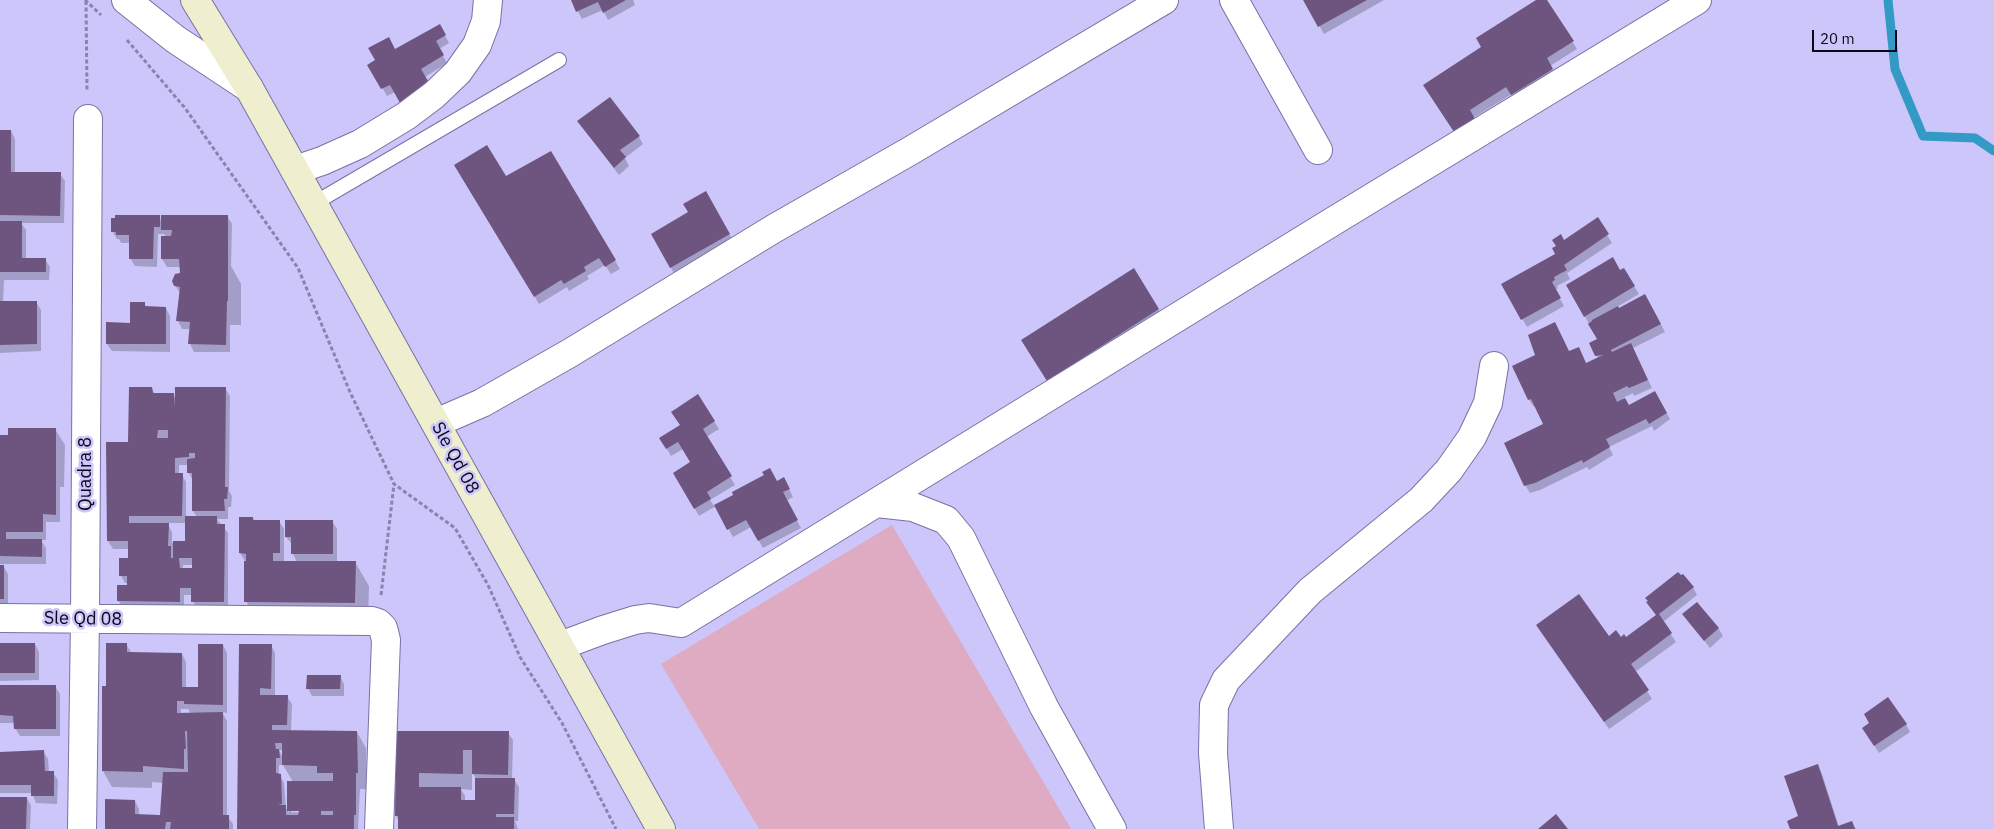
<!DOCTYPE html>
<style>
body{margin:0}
#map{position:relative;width:1994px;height:829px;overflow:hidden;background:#ccc6fa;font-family:"IBM Plex Sans",sans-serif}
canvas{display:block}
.scale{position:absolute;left:1812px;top:30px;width:85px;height:22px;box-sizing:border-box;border:2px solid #0b0819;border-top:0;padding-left:6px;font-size:15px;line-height:18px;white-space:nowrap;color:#0b0819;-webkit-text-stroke:4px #ccc6fa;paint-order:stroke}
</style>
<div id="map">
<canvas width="1994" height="829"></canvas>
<div class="scale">20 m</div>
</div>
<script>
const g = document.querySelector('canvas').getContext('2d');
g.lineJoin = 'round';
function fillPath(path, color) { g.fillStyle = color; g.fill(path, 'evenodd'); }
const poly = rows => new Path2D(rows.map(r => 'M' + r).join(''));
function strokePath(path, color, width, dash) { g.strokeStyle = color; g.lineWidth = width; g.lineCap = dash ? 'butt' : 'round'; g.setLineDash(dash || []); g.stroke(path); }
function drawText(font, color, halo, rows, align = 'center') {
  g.font = font + ' "IBM Plex Sans",sans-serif'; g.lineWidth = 5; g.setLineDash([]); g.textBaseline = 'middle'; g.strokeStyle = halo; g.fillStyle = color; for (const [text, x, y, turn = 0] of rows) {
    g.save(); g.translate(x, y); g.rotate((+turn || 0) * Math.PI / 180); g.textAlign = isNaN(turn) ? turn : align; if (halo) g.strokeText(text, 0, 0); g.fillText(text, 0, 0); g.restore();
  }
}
const green = poly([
 [892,525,1071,829,759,829,661,664]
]);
const shadow = poly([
 [572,0,633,0,635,5,608,20,603,10,582,19],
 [1305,0,1384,0,1324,34],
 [1539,0,1546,0,1577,49,1550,66,1557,77,1516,102,1512,94,1473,118,1459,139,1483,48],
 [440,26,449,43,439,49,447,63,425,77,406,110,395,92,387,96,369,65],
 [579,122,639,137,643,144,625,158,629,166,619,175],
 [0,131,11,131,15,139,15,173,60,174,65,181,64,223,21,223,26,230,26,259,45,259,50,267,49,280,4,280,3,302,36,302,41,310,41,351,0,353],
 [550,152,620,269,611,274,605,265,587,276,589,279,569,291,567,287,539,304,456,165,506,177],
 [706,192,734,243,675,275,653,235,690,213],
 [227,216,232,224,231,266,241,284,241,325,230,325,230,352,194,352,190,344,190,329,182,329,178,321,181,295,174,283,181,273,181,267,167,267,162,259,166,237,164,234,158,234,157,267,135,266,130,258,130,243,121,243,119,239,117,239,112,231,159,217,162,222],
 [1597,219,1612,243,1567,273,1570,279,1557,286,1558,288,1555,290,1564,306,1527,327,1503,284,1557,255,1564,241],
 [1624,270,1639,294,1617,307,1618,309,1645,295,1665,332,1633,348,1652,388,1634,396,1633,393,1623,398,1629,407,1655,393,1670,419,1654,431,1652,426,1609,447,1613,455,1589,470,1587,467,1540,490,1530,493,1525,485,1544,425,1536,406,1534,407,1529,400,1513,367,1586,364,1598,358,1590,344,1598,340,1568,286],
 [144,303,147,308,166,308,170,316,170,352,112,351,107,344,131,324],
 [1158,309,1163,317,1053,388,1027,348],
 [225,388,230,396,229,491,232,496,231,507,228,507,228,519,217,519,228,533,228,609,197,609,193,601,193,595,184,595,184,609,123,608,118,600,128,586,128,583,125,583,121,576,129,559,129,549,113,549,108,541,129,443,152,389,155,394,173,394,176,400],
 [179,465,189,465,189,473,193,481,193,511,197,517,186,517,186,482,182,475,179,474],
 [167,523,186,523,186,543,172,543,172,532],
 [183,565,193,565,193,569,183,569],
 [698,396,719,429,706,437,735,485,710,500,714,506,735,495,777,483,788,487,793,497,786,501,801,528,763,548,751,527,733,537,716,506,699,516,675,474,691,462,683,449,671,456,661,439,681,426],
 [55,429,65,445,64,487,60,487,60,522,46,522,46,540,41,540,46,548,46,564,0,564,0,437],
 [253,518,255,521,279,521,284,529,284,562,297,562,293,554,292,544,286,537,332,521,337,529,337,562,355,562,369,586,368,626,259,625,246,601,245,561,240,553],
 [0,567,4,567,8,574,8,607,0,607],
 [1693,587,1697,595,1663,622,1676,642,1635,672,1652,699,1609,729,1542,633,1626,639,1657,616,1647,603],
 [1683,614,1718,628,1723,636,1710,648],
 [0,644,35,644,39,652,39,680,0,681],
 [126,644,131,652,182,654,186,662,186,688,199,688,223,645,227,653,227,713,222,712,227,721,227,816,233,824,233,829,106,829,135,801,139,809,139,816,161,816,164,783,152,782,152,788,112,787,103,771,107,687],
 [181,709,188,709,191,714,181,714],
 [240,645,271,645,275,653,275,697,287,697,292,704,291,731,357,732,366,748,366,789,360,789,358,829,238,829],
 [279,750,283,750,283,758],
 [279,765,283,765,293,782,289,782,289,813,286,808,284,783,279,774],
 [291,810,305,810,305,813,291,812],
 [340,676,344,684,344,696,312,696,308,688],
 [0,686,55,686,60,694,60,736,20,736,15,728,15,723,0,723],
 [1906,724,1910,732,1879,753,1868,736],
 [397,732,508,733,513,740,512,779,514,779,519,787,518,821,515,821,518,829,399,829,399,821,396,816],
 [472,772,476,779,476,801,465,801,465,796,461,789,472,790],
 [43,751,48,759,49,773,53,773,58,780,57,804,36,803,32,793,0,793,0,754],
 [1818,766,1822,774,1839,827,1852,822,1856,829,1791,829,1800,817],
 [0,798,27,798,31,806,30,829,0,829]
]);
const stream = poly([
 [1888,0,1895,69,1923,136,1975,138,1994,151]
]);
const building = poly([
 [571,0,626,0,603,13,598,2,576,12],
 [1303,0,1367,0,1318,27],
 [1536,0,1547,0,1574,41,1547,58,1553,69,1511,95,1506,87,1470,110,1475,119,1454,132,1423,85,1481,47,1476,38],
 [440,24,446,35,436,41,444,55,421,69,431,86,400,103,390,85,381,89,367,65,375,60,368,48,389,37,395,49],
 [610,97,640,136,620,150,626,157,614,168,577,121],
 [0,130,11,130,11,172,61,172,60,216,0,215],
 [487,145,506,176,551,151,616,260,605,267,599,258,584,267,586,271,564,284,561,280,534,297,454,165],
 [706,191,730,234,670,268,651,234,688,212,683,204],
 [115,215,160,215,160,227,154,227,153,259,129,259,129,235,116,235,116,232,111,232,111,218,115,218],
 [161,215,228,215,228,301,227,301,226,345,188,344,190,322,176,321,180,287,174,286,172,281,175,274,180,273,179,259,161,259,161,236,171,236,172,230,161,230],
 [1598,217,1609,234,1564,265,1567,270,1554,277,1555,280,1552,282,1561,298,1521,320,1501,284,1555,254,1552,248,1556,246,1552,240,1561,234,1564,240],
 [0,221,22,221,22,258,46,258,46,272,0,272],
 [1613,257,1620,270,1624,268,1635,286,1584,317,1566,285],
 [1134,268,1159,309,1047,381,1021,340],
 [1645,294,1661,324,1607,352,1611,350,1612,352,1631,343,1648,380,1629,388,1627,386,1613,393,1617,402,1625,398,1629,405,1655,391,1667,413,1649,424,1646,419,1606,439,1610,447,1583,463,1582,460,1535,483,1524,486,1504,443,1543,424,1531,399,1528,400,1512,366,1535,355,1528,335,1555,322,1569,351,1579,347,1586,363,1603,355,1595,356,1589,343,1597,339,1588,324,1592,321,1592,320,1618,306,1619,308],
 [0,301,37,301,37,344,0,345],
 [130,302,145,302,145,306,166,307,166,344,106,344,106,322,130,323],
 [129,387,152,387,153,393,174,393,175,408,175,387,226,387,225,487,228,487,227,499,224,499,225,511,192,511,192,473,187,473,187,459,195,458,195,453,189,453,189,457,175,458,175,473,183,473,182,516,129,516,129,523,169,523,168,546,171,546,171,558,173,558,173,541,185,541,185,516,217,516,217,524,225,524,224,602,191,602,191,588,180,588,180,602,117,601,117,585,127,585,127,576,119,576,119,558,128,558,128,541,107,541,106,442,128,442],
 [158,430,168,430,168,438,157,438],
 [179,558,192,558,192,568,180,568],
 [698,394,715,421,703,429,732,476,707,492,711,499,694,509,673,473,690,462,678,442,666,449,659,438,680,425,671,412],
 [8,428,56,428,56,515,43,514,43,532,6,532,6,539,42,539,42,557,0,556,0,435,8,435],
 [770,468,777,481,784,477,790,489,783,492,798,520,758,541,746,520,727,530,714,505,733,495,732,492,764,475,762,472],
 [239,517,253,517,253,520,280,520,280,553,273,553,273,561,356,561,355,603,244,602,244,561,246,561,246,554,239,553],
 [285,520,333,520,333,554,291,554,291,537,285,537],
 [0,565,4,565,4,599,0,599],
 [1678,572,1681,575,1683,574,1694,587,1659,614,1672,633,1631,664,1649,690,1604,722,1536,625,1579,594,1609,636,1616,630,1621,637,1624,634,1626,637,1656,615,1646,602,1648,601,1645,598],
 [1697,602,1719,628,1704,641,1682,614],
 [0,643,35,643,35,673,0,673],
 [106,643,127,643,127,652,182,653,182,687,198,687,198,644,223,644,223,705,184,704,184,701,177,701,177,713,223,712,223,815,229,815,229,829,170,829,171,822,166,822,165,829,105,829,105,799,135,800,135,814,160,815,163,772,188,772,187,731,185,731,186,749,184,749,184,769,143,766,143,772,102,771,102,686,106,686],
 [239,644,272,644,271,689,260,688,260,695,288,695,287,725,272,725,272,730,357,731,358,773,356,773,356,815,354,815,354,829,237,829],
 [275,743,282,743,282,765,317,766,317,773,333,773,333,781,287,781,287,811,299,811,298,815,286,815,286,805,278,805,282,804,281,774,276,773,276,758,280,758,279,749,276,749],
 [321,811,333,811,333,815,321,815],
 [307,675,341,675,340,689,306,689],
 [0,685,56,685,56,729,14,729,13,716,0,715],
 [1888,697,1907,724,1874,746,1862,728,1869,723,1864,714],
 [396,731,509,731,508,775,472,774,472,750,463,750,463,774,419,773,419,787,461,787,461,800,475,800,475,778,515,778,514,814,496,814,496,817,514,817,514,829,398,829,398,816,395,816],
 [44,750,45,771,54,771,54,796,31,796,31,785,0,785,0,752],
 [1818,764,1838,826,1852,821,1855,829,1790,829,1787,821,1798,816,1784,776],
 [0,797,27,797,26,829,0,829],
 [1556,814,1568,829,1538,829]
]);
const path = poly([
 [85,0,101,15],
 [86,1,87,92],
 [127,40,185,108,298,268,350,392,394,484,455,528,488,585,520,657,562,723,616,829],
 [381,595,394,484]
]);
const lane = poly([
 [313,204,559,60]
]);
const street = poly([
 [126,0,175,39,249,88],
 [1234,0,1318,150],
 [295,170,322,161,360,144,406,116,434,95,458,72,477,45,486,21,488,0],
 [436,423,482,403,570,353,775,228,910,151,1164,0],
 [877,503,913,507,946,520,961,538,1044,707,1112,829],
 [0,618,372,621,378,623,383,628,386,640,379,829],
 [560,646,603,630,635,620,649,618,681,623,1332,222,1697,0],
 [82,829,85,619,88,119],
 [1219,829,1213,753,1214,705,1226,680,1310,591,1421,500,1449,470,1472,437,1488,403,1494,366]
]);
const secondary = poly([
 [195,0,249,88,661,829]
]);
const streetNames = [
 ["Sle Qd 08",455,458,61],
 ["Quadra 8",86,474,-90],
 ["Sle Qd 08",83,619,1]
];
fillPath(green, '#dfabc2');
fillPath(shadow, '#0003');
strokePath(stream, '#339ac5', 9);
fillPath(building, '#6e5580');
strokePath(lane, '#7972a2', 16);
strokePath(street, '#7972a2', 30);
strokePath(secondary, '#7972a2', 30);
strokePath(path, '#8984ab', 3, [4, 2.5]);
strokePath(lane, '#fff', 14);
strokePath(street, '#fff', 28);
strokePath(secondary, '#efefcf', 28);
drawText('18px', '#0b0819', '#ccc6fa', streetNames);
</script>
